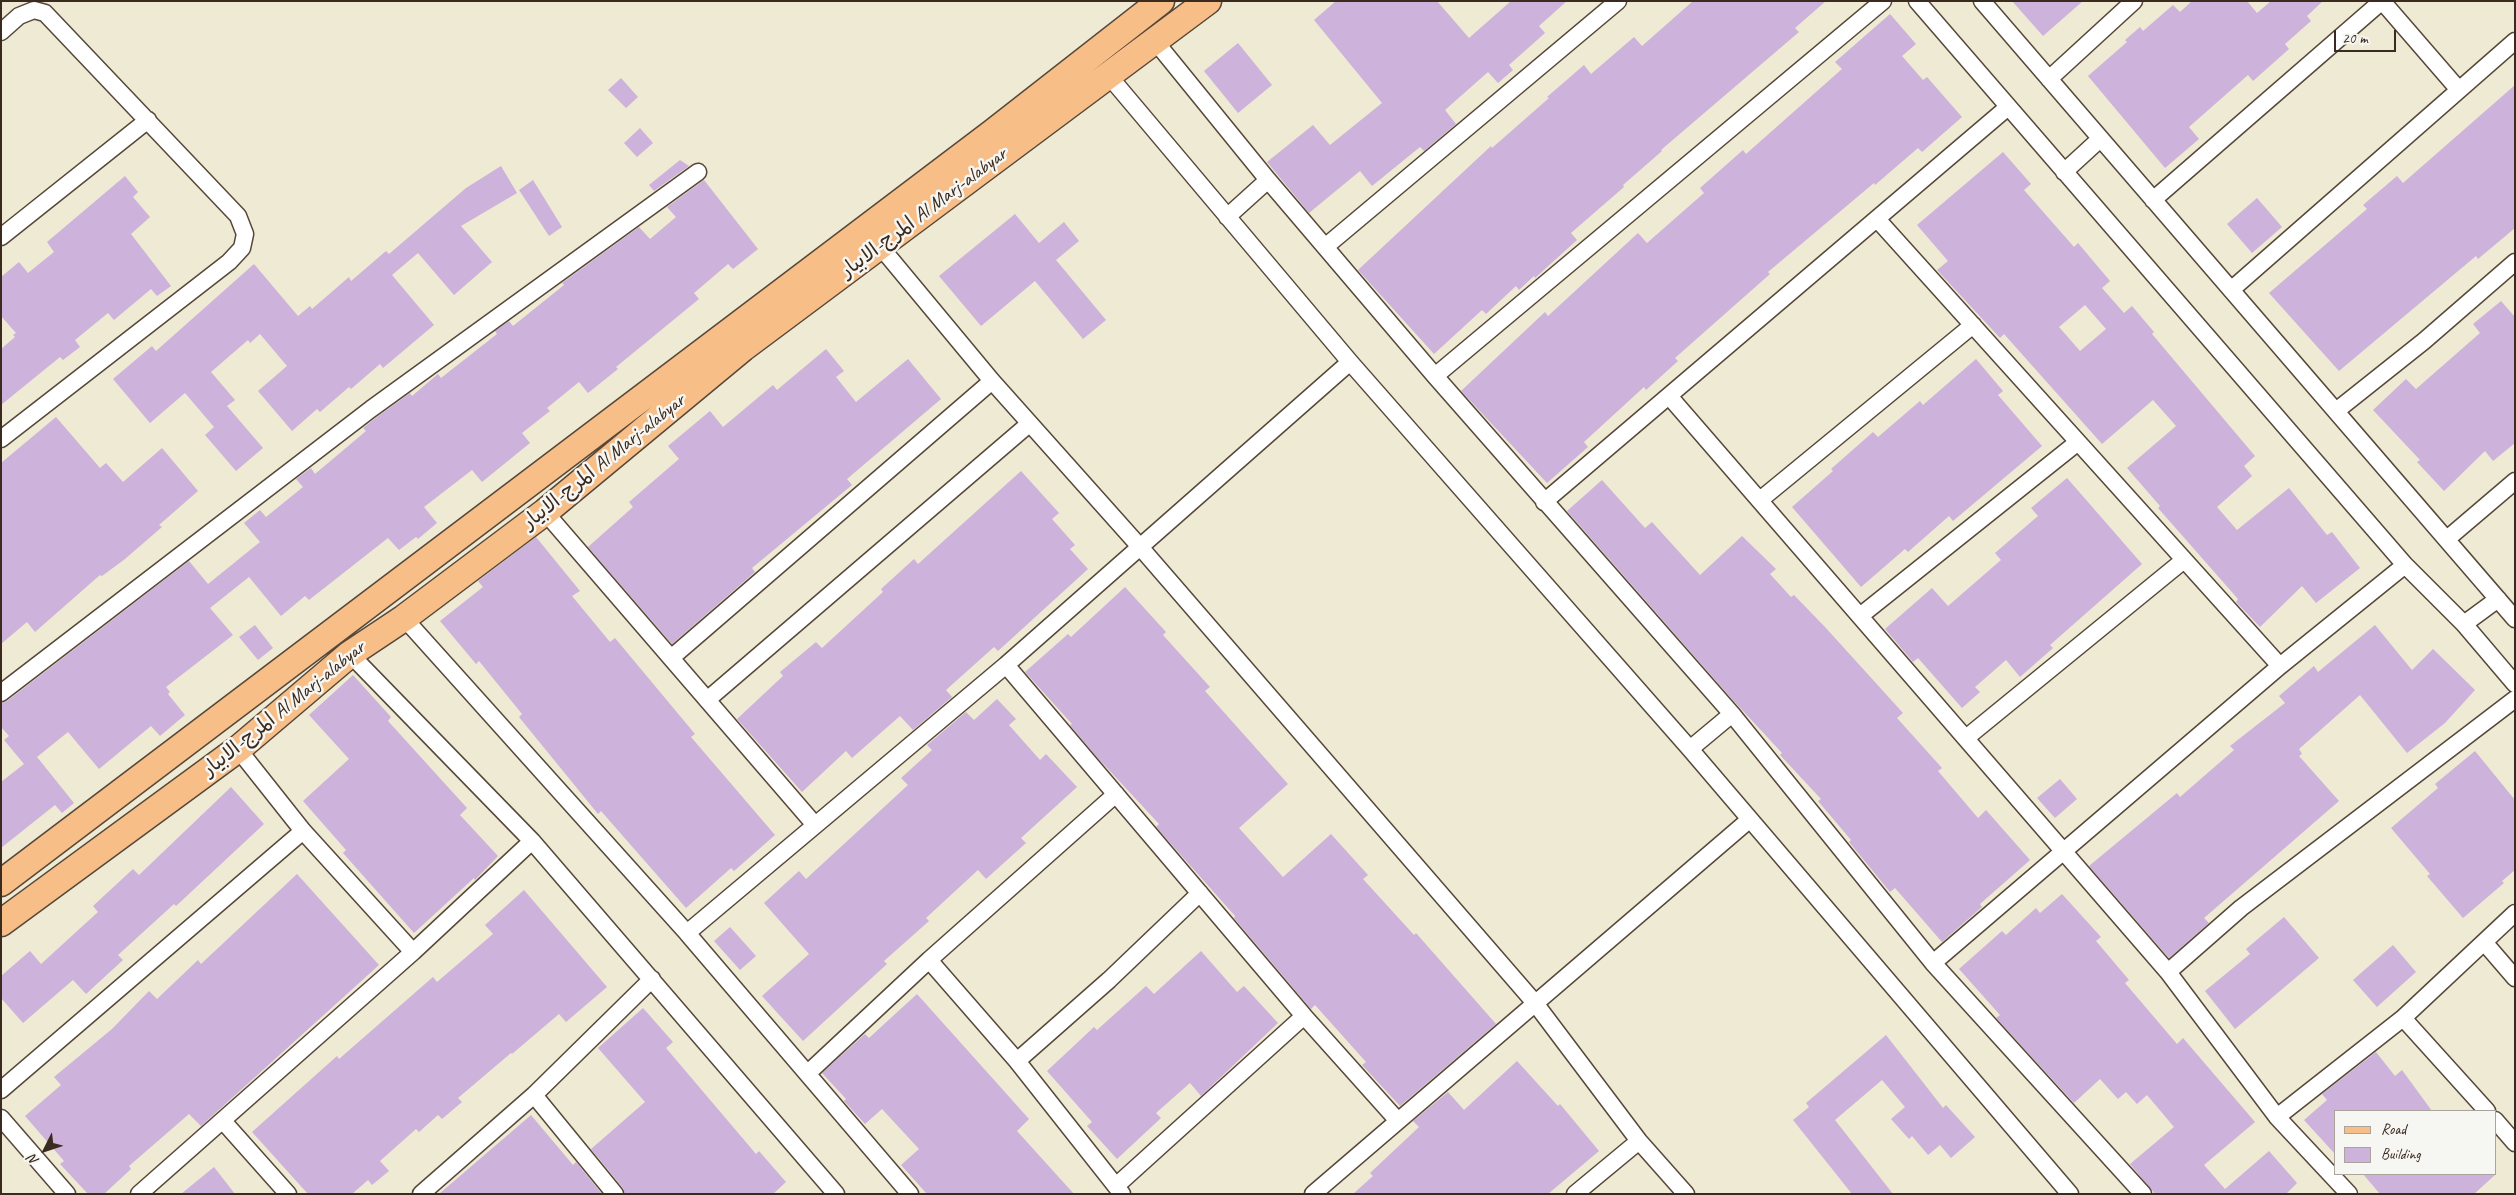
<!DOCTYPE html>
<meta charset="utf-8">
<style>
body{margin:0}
#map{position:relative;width:2516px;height:1195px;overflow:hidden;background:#eeead4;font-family:Caveat,sans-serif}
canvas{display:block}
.frame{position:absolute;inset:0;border:2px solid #3b2a1e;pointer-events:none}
.legend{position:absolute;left:2334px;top:1110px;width:162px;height:65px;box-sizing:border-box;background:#f6f6f2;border:1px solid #aba49d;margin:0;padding:6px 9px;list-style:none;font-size:15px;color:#3b2a1e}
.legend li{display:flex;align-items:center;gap:10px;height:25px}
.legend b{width:25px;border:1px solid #aba49d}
.north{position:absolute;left:20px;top:1125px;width:50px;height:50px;-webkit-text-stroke:4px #f6f6f2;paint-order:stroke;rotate:229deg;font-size:14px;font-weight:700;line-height:20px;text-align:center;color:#3b2a1e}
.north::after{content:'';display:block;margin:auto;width:18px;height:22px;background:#3b2a1e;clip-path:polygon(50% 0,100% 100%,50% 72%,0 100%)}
.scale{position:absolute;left:2334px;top:30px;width:62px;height:22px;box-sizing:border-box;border:2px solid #3b2a1e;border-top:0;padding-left:6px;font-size:15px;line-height:18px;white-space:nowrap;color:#3b2a1e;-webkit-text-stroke:4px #f6f6f2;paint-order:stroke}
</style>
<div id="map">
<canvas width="2516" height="1195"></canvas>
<div class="frame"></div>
<ul class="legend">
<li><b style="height:6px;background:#f7be88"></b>Road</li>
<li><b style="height:14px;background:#cdb2db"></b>Building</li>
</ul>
<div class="north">N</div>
<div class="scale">20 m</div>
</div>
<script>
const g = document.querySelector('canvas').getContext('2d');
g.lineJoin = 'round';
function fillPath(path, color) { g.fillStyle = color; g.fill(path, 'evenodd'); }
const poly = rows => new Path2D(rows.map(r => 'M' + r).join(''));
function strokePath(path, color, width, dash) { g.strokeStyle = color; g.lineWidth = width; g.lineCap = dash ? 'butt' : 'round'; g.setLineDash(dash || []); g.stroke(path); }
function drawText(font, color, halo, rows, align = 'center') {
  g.font = font + ' Caveat,"Playpen Sans Arabic",sans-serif'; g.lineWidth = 5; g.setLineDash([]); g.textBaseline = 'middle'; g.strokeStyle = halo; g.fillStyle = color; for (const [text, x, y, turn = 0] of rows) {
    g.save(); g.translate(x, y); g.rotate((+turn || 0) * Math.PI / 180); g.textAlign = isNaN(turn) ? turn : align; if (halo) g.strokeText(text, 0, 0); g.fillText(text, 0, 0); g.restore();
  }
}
const building = poly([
 [1336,1,1437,1,1469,38,1511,1,1567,1,1539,26,1545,33,1509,65,1513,70,1498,83,1488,72,1445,110,1456,124,1424,151,1420,147,1372,186,1360,171,1309,213,1267,162,1313,125,1330,145,1382,103,1314,20],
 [1693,1,1826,1,1795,28,1799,32,1661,150,1662,151,1623,185,1624,187,1571,233,1577,240,1535,278,1534,276,1519,290,1516,286,1486,314,1482,310,1434,354,1358,270,1491,146,1492,148,1549,98,1547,97,1584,65,1591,74,1634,37,1642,46],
 [2012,1,2083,1,2043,36],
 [2192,1,2247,1,2257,13,2271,1,2323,1,2307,16,2311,21,2285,44,2289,49,2253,81,2248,75,2189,127,2199,139,2165,168,2088,76,2127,42,2125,40,2140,27,2143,31,2173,5,2180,12],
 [1890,14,1916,44,1902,56,1923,80,1927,77,1962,117,1922,152,1918,148,1875,185,1874,183,1768,272,1770,274,1675,358,1678,361,1646,390,1644,387,1584,442,1588,447,1547,483,1461,391,1545,312,1548,316,1638,233,1647,243,1704,193,1700,188,1743,150,1746,154,1842,69,1835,62],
 [1238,43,1272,85,1238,113,1204,71],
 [621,78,638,97,626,108,608,90],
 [2515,85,2515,228,2478,259,2476,256,2339,371,2269,293,2367,209,2363,205,2397,176,2403,183],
 [640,128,653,143,637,157,624,143],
 [2003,152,2031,184,2024,190,2074,247,2078,243,2110,281,2102,288,2124,313,2132,306,2154,332,2152,334,2255,456,2244,466,2252,476,2217,507,2237,530,2289,488,2327,535,2332,532,2360,568,2316,603,2302,586,2260,627,2236,602,2238,599,2158,508,2160,506,2127,468,2176,426,2153,400,2102,444,2004,334,2000,338,1937,270,1948,261,1917,225],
 [2085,305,2106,329,2080,351,2059,327],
 [680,160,689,166,654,191,649,185],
 [501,166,517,193,461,226,492,262,454,295,418,253,392,275,434,325,383,368,380,364,351,389,349,387,320,412,317,409,292,431,258,391,287,366,260,334,250,343,248,340,211,372,235,400,227,406,263,448,236,471,205,435,214,427,185,393,150,423,113,379,152,346,156,351,254,264,298,316,310,306,312,309,349,277,351,281,386,251,389,254,466,188],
 [125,176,138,192,133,197,150,217,131,234,171,286,157,296,151,289,114,320,108,313,75,340,80,347,63,360,60,357,1,405,1,349,15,337,13,335,16,333,1,316,1,277,19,262,28,273,54,252,47,242],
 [533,180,562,227,549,236,519,190],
 [704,180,758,249,733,269,728,264,694,293,699,299,616,367,618,369,588,393,579,382,547,408,550,411,522,433,530,443,482,482,472,470,424,507,437,523,418,539,416,537,399,550,388,538,309,600,305,596,281,616,249,577,210,608,233,635,166,687,170,692,168,694,185,715,160,736,151,726,99,769,68,732,37,757,74,803,62,813,55,805,1,848,1,782,24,764,4,740,9,736,1,727,1,703,7,701,189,561,208,584,260,542,244,523,260,510,266,517,303,487,296,479,311,468,315,474,366,431,363,428,377,417,410,393,412,396,438,374,441,378,497,334,495,331,509,321,513,326,564,285,562,283,639,227,650,239,676,217,667,207],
 [2257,198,2282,227,2252,253,2227,224],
 [1015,214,1039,243,1064,222,1079,241,1056,260,1106,320,1083,339,1035,281,981,326,939,276],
 [2501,301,2515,317,2515,443,2493,461,2485,451,2444,491,2417,462,2420,460,2373,410,2406,379,2416,389,2480,333,2473,324],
 [826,349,844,371,836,377,856,402,908,359,941,399,847,479,852,485,752,568,755,572,672,644,588,547,633,507,629,502,679,459,668,446,710,411,723,427,773,385,777,390],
 [1976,359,2003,391,1998,395,2042,446,1953,521,1949,516,1908,552,1905,549,1861,587,1792,507,1833,471,1831,469,1873,432,1878,437,1920,401,1923,405],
 [56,417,100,468,106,463,123,482,162,448,198,491,159,525,162,527,125,559,102,576,100,575,35,632,27,622,1,644,1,463],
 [1021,471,1059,513,1052,519,1075,545,1070,549,1088,569,998,651,994,647,946,690,952,697,913,730,900,716,852,758,846,751,802,792,737,719,783,676,780,672,816,642,822,648,883,592,881,589,914,559,918,564],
 [2067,478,2142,564,2050,645,2053,648,2020,677,2006,660,1975,687,1980,692,1962,708,1918,658,1913,662,1885,629,1932,588,1948,606,2001,560,1995,553,2038,516,2031,508],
 [1602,480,1645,528,1652,522,1700,575,1742,536,1776,569,1770,574,1791,597,1794,595,1825,627,1903,713,1897,718,1942,768,1938,771,1978,818,1986,810,2030,860,1980,904,1982,907,1942,942,1895,888,1890,892,1849,842,1851,840,1818,801,1821,799,1780,755,1782,753,1731,698,1567,511],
 [536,537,580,591,572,596,610,642,615,638,695,734,691,737,775,835,734,871,731,868,686,908,601,811,598,814,519,717,522,714,479,661,476,664,440,621,483,587,478,581],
 [1125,587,1166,632,1163,635,1210,687,1205,691,1288,784,1239,828,1283,877,1331,834,1368,875,1363,879,1414,935,1416,933,1496,1024,1400,1106,1362,1065,1366,1062,1315,1005,1311,1009,1234,918,1235,916,1156,827,1159,824,1096,756,1070,725,1072,724,1025,672,1068,634,1071,637],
 [255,625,273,648,258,660,239,637],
 [2375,625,2412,670,2433,649,2475,690,2445,723,2407,753,2360,695,2299,749,2302,754,2299,756,2339,801,2204,918,2209,923,2169,958,2089,866,2177,793,2180,797,2234,750,2230,746,2285,703,2279,696,2314,666,2318,672],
 [353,675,391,717,388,721,467,808,460,815,498,856,475,880,474,878,414,933,343,853,346,850,303,801,349,759,309,715],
 [997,699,1016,719,1009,725,1040,760,1046,754,1077,787,1021,838,1026,843,986,879,978,870,926,918,929,921,884,961,887,964,803,1041,762,996,809,954,764,903,799,871,806,879,908,785,901,778,932,750,927,745,966,712,974,720],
 [2475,751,2515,800,2515,870,2502,881,2504,883,2463,918,2427,876,2430,874,2391,828,2438,788,2435,784],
 [2060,779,2077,799,2055,818,2037,798],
 [231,787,264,824,176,906,174,904,118,955,123,960,86,994,73,980,23,1023,1,998,1,976,30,951,41,964,98,912,93,906,133,869,139,875],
 [297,874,379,965,201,1126,189,1114,129,1166,131,1169,104,1194,88,1194,60,1164,64,1161,25,1116,61,1085,54,1077,112,1029,149,991,157,999,198,960,201,964],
 [524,890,607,987,566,1022,559,1014,512,1054,511,1053,458,1098,462,1102,442,1119,438,1115,419,1132,416,1129,380,1161,389,1171,372,1185,368,1180,352,1194,308,1194,252,1132,337,1056,339,1059,433,977,437,982,493,934,485,925],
 [2062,894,2101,937,2096,941,2129,980,2125,983,2177,1044,2183,1038,2255,1122,2204,1165,2225,1189,2269,1151,2297,1183,2286,1194,2155,1194,2130,1164,2174,1127,2147,1095,2137,1104,2126,1092,2118,1099,2100,1079,2074,1103,1996,1018,2000,1015,1959,969,2002,931,2006,935,2036,908,2040,913],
 [2284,917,2319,958,2235,1029,2205,991,2250,954,2246,949],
 [730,927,756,956,740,970,714,941],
 [2393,945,2416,972,2377,1007,2353,980],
 [1201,951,1237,992,1244,986,1278,1023,1201,1096,1190,1083,1156,1113,1161,1118,1117,1159,1087,1126,1092,1122,1047,1071,1094,1027,1097,1030,1146,986,1154,994],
 [917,994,1029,1119,1017,1131,1074,1194,927,1194,901,1165,919,1149,882,1109,865,1124,844,1101,846,1099,822,1073,865,1034,869,1038],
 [643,1008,673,1042,666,1048,756,1154,759,1151,786,1182,773,1194,625,1194,623,1188,591,1149,645,1102,598,1048],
 [1886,1035,1943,1108,1946,1105,1975,1137,1951,1158,1940,1145,1928,1155,1912,1136,1909,1139,1891,1119,1905,1107,1882,1080,1835,1120,1893,1194,1852,1194,1793,1120,1809,1107,1806,1103],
 [2376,1052,2395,1076,2402,1070,2432,1111,2335,1111,2335,1154,2304,1120,2327,1100,2322,1094],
 [1517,1061,1558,1106,1560,1104,1599,1151,1548,1194,1353,1194,1373,1176,1370,1173,1419,1127,1413,1121,1448,1092,1464,1110],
 [531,1115,573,1165,576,1162,602,1194,439,1194],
 [214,1167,235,1194,181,1194],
 [2363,1174,2496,1174,2474,1194,2380,1194]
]);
const street = poly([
 [1917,1,2405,565,2464,624,2515,684],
 [1982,1,2515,619],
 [2382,1,2459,90],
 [1,32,19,16,34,10,45,13,238,216,245,234,242,248,229,262,1,439],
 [1155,41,1268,180,1435,376,1732,714,1933,963,2143,1194],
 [1109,76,1350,362,1690,749,2070,1194],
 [2049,79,2134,1],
 [2064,172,2100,139],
 [2153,200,2382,1],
 [1227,217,1268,180],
 [1877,219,2280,666],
 [1,237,148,120],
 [879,245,992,381,1141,548,1535,1003,1639,1141,1686,1194],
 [1325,247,1618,1],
 [2231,290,2515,41],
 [1435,376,1883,1],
 [1669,396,2168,972,2277,1117,2349,1194],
 [2336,411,2424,341,2515,262],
 [1760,500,1973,325],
 [1544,502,2008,107],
 [545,512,815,825],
 [2447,539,2515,481],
 [1860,616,2078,442],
 [404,618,687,933,910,1194],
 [2464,624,2498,599],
 [350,654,532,841,836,1194],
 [671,658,992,381],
 [1006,665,1304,1016,1398,1121],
 [1,693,371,409,698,172],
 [707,700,1029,424],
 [1966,738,2184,560],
 [238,749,303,831,413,952],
 [1690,749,1732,714],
 [687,933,1006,665,1350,362],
 [2484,942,2515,978],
 [929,960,1017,1061,1122,1194],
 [1933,963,2280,666,2405,565],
 [2168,972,2241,908,2515,699],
 [2403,1018,2487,1111],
 [1017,1061,1109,980,1200,893],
 [808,1073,929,960,1116,794],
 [1,1090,303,831],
 [534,1095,615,1194],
 [2277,1117,2403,1018,2515,913],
 [1,1118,67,1194],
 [2495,1120,2515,1143],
 [223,1121,288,1194],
 [1116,1186,1304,1016],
 [139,1194,413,952,532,841],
 [421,1194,534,1095,652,979],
 [1313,1194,1749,820],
 [1575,1194,1639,1141]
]);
const primary = poly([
 [1,883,992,133,1161,1],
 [1,923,238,749,350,654,404,618,545,512,743,348,1208,1]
]);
const streetNames = [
 ["المرج-الابيار Al Marj-alabyar",924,213,-37],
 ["المرج-الابيار Al Marj-alabyar",604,462,-39],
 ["المرج-الابيار Al Marj-alabyar",284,709,-39]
];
fillPath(building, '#cdb2db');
strokePath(street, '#564739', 19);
strokePath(primary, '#564739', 29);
strokePath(street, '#fff', 16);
strokePath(primary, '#f7be88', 26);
drawText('20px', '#3b2a1e', '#f6f6f2', streetNames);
</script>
